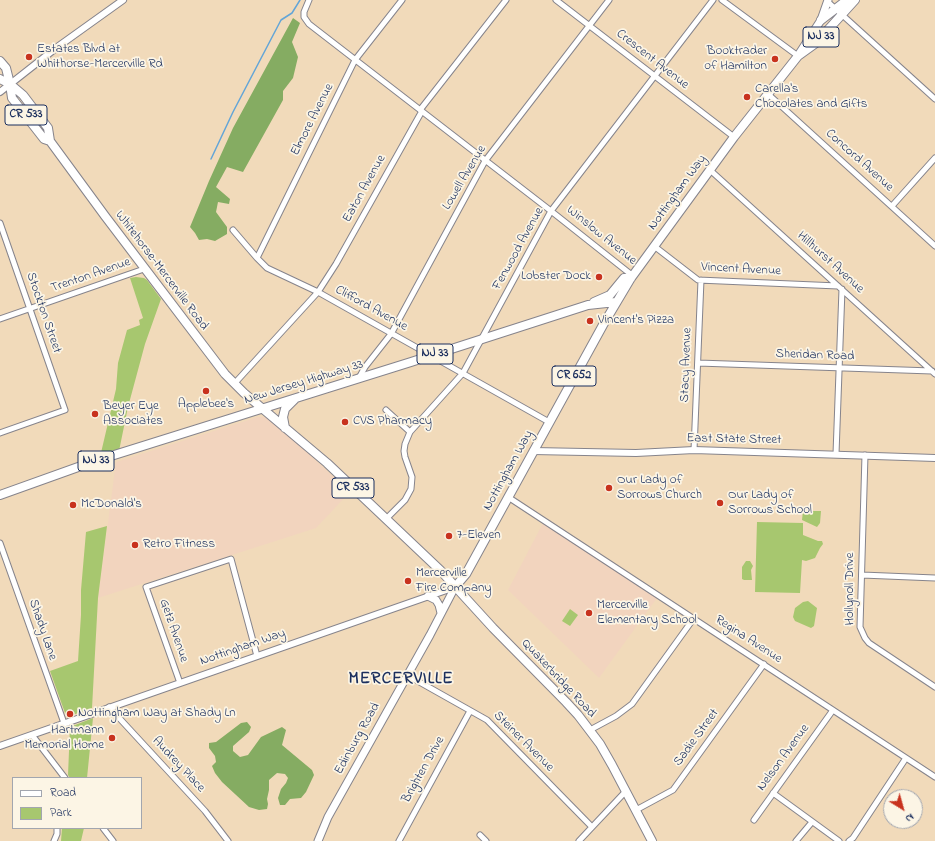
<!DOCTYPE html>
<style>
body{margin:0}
#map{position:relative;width:935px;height:841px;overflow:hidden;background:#f1daba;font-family:"Indie Flower",sans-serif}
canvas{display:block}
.legend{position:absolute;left:12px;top:777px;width:130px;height:52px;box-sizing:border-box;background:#fcf5e5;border:1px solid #a2a6af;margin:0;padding:5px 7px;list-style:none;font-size:12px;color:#1b2f5e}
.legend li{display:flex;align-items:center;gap:8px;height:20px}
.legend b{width:20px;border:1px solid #a2a6af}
.north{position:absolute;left:883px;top:789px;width:40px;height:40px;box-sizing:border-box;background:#fcf5e5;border:1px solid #a2a6af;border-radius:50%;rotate:143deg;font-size:11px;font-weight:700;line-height:16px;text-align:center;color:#1b2f5e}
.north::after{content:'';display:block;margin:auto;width:14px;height:18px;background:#c8321e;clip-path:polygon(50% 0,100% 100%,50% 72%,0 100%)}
</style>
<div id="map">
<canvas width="935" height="841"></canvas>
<ul class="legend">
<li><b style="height:5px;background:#fff"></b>Road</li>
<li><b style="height:11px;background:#a7c76f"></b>Park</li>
</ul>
<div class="north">N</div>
</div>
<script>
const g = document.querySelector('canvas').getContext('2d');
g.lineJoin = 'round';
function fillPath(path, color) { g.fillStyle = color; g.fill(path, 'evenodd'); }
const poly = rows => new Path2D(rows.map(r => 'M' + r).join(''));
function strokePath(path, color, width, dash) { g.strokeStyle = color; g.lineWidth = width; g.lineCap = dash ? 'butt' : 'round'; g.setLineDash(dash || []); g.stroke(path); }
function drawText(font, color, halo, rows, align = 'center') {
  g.font = font + ' "Indie Flower",sans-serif'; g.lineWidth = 3.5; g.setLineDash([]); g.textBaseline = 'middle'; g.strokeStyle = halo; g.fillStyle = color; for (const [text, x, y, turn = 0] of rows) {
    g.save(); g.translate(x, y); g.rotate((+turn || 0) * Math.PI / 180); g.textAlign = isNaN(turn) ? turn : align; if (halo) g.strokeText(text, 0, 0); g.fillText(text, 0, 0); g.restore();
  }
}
const built = poly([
 [258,417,264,417,269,419,299,445,350,492,316,528,98,598,116,462],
 [543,523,657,598,599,678,508,590]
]);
const green = poly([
 [136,277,144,278,147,280,161,299,145,344,128,407,119,451,100,457,116,389,118,363,127,330,140,325,139,320,143,318,130,278],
 [803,511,821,511,820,523,817,527,802,520],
 [757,522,803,523,803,535,818,541,822,541,823,544,820,548,815,558,806,561,802,560,800,593,755,592],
 [107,526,98,598,92,708,70,716,67,715,65,713,50,671,78,661,81,615,81,590,86,532],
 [746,561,750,561,753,566,751,570,752,580,744,580,742,579,742,567],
 [808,601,817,608,814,626,811,628,795,621,793,617,795,608,803,602],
 [570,609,578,615,570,626,562,621],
 [93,718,87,778,70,778,68,775,70,727],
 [62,828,84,828,81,841,61,841]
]);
const forest = poly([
 [293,18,300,23,292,42,298,57,293,78,283,91,283,100,243,172,227,167,216,187,230,199,229,204,218,202,216,212,227,227,227,234,215,241,207,239,199,240,195,233,190,227,209,181,233,128],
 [247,722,251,727,249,732,233,746,233,751,240,757,248,755,261,737,282,727,286,730,282,745,312,770,314,775,306,792,301,798,290,799,285,805,280,805,278,798,281,789,286,783,288,778,285,774,277,773,269,780,269,790,267,799,268,804,267,809,259,810,249,807,222,782,215,773,212,766,216,762,215,756,209,748,209,743,216,742,241,723]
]);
const stream = poly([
 [211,159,233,112,281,20,292,13,300,0]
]);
const minor = poly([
 [309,0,304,12,304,17,309,24,551,211,633,276],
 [556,0,734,137],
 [722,0,798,56],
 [828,2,935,99],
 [768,94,935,246],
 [420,110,506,0],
 [710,170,935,374],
 [892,206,935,158],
 [0,223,65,410,0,433],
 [233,230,257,258,267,268,318,292,549,422],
 [654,246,698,280,838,286],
 [257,258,355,60,402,0],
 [0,319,144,269],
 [698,363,932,371],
 [359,378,365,367,391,334,485,161,609,0],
 [234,384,318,292,336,264,422,111],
 [386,410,410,432],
 [694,450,701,280],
 [836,454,842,289],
 [865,455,860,627,865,638,869,643,935,687],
 [508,497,935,777],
 [386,519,405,500,411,489,412,477,405,457,404,451,405,444,410,432,463,373,551,211,713,0],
 [0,543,64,723],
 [862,575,935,578],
 [407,675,487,720,592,827],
 [180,683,146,587,231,559,257,656],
 [109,707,205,811,228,841],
 [590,730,616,716,632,704,694,618],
 [32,735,65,778],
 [773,793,839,841],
 [636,810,673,790,764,664],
 [754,820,833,710],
 [103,828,113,841],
 [480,835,486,841],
 [54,841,57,834,57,828],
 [399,841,470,711],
 [579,841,626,791],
 [796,841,812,822],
 [849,841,853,838,906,758]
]);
const tertiary = poly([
 [0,92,56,48,123,0],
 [533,451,636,453,694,450,935,458],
 [0,746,455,587]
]);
const secondary = poly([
 [799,54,821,20,828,0],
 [428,596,436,600,439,605,441,613],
 [318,841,328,817,430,635,455,587]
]);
const primary = poly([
 [821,20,847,0],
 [0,61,6,68,10,84,12,98,44,139,50,141],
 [0,79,10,84,23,95,48,128,50,141,105,216,225,374,244,393,327,463,441,571,493,628,566,702,578,715,600,744,612,765,652,841],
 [594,302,610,295,624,278,631,278],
 [285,428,283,417,285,409,295,399],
 [0,495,95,461,411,362,588,305,616,302],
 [455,587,466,574,603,325,631,278,734,137,798,56,816,43,855,0]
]);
const markers = [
 [29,57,4,"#c8321e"],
 [775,59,4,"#c8321e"],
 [747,97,4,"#c8321e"],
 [599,277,4,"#c8321e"],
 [590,321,4,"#c8321e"],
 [206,391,4,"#c8321e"],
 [95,414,4,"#c8321e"],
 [345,422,4,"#c8321e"],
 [609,488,4,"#c8321e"],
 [720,503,4,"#c8321e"],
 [73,505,4,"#c8321e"],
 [449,536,4,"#c8321e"],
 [135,545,4,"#c8321e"],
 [408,581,4,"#c8321e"],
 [589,613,4,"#c8321e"],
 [70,714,4,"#c8321e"],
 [112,738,4,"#c8321e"]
];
const shields = [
 [821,37,36],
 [26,115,42],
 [435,354,36],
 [574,376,44],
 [96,461,36],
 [353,488,42]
];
const shieldNames = [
 ["NJ 33",821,37],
 ["CR 533",26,115],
 ["NJ 33",435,354],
 ["CR 652",574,376],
 ["NJ 33",96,461],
 ["CR 533",353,488]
];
const poiNames = [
 ["Estates Blvd at",37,50],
 ["Whithorse-Mercerville Rd",37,65],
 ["Booktrader",767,52,"right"],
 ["of Hamilton",767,67,"right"],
 ["Carella's",755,90],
 ["Chocolates and Gifts",755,105],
 ["Lobster Dock",591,277,"right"],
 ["Vincent's Pizza",598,321],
 ["Applebee's",206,405,"center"],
 ["Beyer Eye",103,407],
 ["Associates",103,422],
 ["CVS Pharmacy",353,422],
 ["Our Lady of",617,481],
 ["Sorrows Church",617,496],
 ["Our Lady of",728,496],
 ["Sorrows School",728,511],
 ["McDonald's",81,505],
 ["7-Eleven",457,536],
 ["Retro Fitness",143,545],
 ["Mercerville",416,574],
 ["Fire Company",416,589],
 ["Mercerville",597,606],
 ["Elementary School",597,621],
 ["Nottingham Way at Shady Ln",78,714],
 ["Hartmann",104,731,"right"],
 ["Memorial Home",104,746,"right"]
];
const streetNames = [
 ["Crescent Avenue",652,60,38],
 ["Elmore Avenue",313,120,-63],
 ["Concord Avenue",859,161,42],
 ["Lowell Avenue",465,178,-59],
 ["Eaton Avenue",365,189,-61],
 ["Nottingham Way",678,193,-54],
 ["Winslow Avenue",601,236,39],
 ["Fenwood Avenue",519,249,-61],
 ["Hillhurst Avenue",830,263,42],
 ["Vincent Avenue",741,270,3],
 ["Whitehorse-Mercerville Road",161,271,53],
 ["Trenton Avenue",91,276,-19],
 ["Clifford Avenue",371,309,29],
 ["Stockton Street",43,313,71],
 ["Sheridan Road",815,356,2],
 ["Stacy Avenue",687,365,-88],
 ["New Jersey Highway 33",304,383,-17],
 ["East State Street",734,440,1],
 ["Nottingham Way",509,471,-61],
 ["Hollynoll Drive",851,589,-90],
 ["Shady Lane",42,630,71],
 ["Getz Avenue",173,631,71],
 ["Regina Avenue",748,640,33],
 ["Nottingham Way",243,648,-19],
 ["Quakerbridge Road",558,679,47],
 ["Sadie Street",697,738,-54],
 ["Edinburg Road",358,739,-61],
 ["Steiner Avenue",523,742,45],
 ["Nelson Avenue",784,758,-54],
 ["Audrey Place",178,765,47],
 ["Brighten Drive",424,770,-61]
];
const districtNames = [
 ["MERCERVILLE",401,680]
];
fillPath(built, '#f2d4be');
fillPath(green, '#a7c76f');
fillPath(forest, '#85ac62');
strokePath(stream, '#63a5d7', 1.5);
strokePath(minor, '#86848c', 7);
strokePath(tertiary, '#86848c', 8);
strokePath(secondary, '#86848c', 9);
strokePath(primary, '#86848c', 10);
strokePath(minor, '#fff', 5);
strokePath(tertiary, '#fff', 6);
strokePath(secondary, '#fff', 7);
strokePath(primary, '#fff', 8);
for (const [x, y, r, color] of markers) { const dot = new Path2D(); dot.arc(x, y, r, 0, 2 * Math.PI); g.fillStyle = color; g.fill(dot); strokePath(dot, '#fcf5e5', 1.5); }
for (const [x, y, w] of shields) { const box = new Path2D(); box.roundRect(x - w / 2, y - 10, w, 20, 3); g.fillStyle = '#fcf5e5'; g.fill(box); strokePath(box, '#1b2f5e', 1); }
drawText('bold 12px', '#1b2f5e', null, shieldNames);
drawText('13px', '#1b2f5e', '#fcf5e5', poiNames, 'left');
drawText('13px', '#1b2f5e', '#fcf5e5', streetNames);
g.letterSpacing = '1px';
drawText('bold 17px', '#1b2f5e', '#fcf5e5', districtNames);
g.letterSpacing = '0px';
</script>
